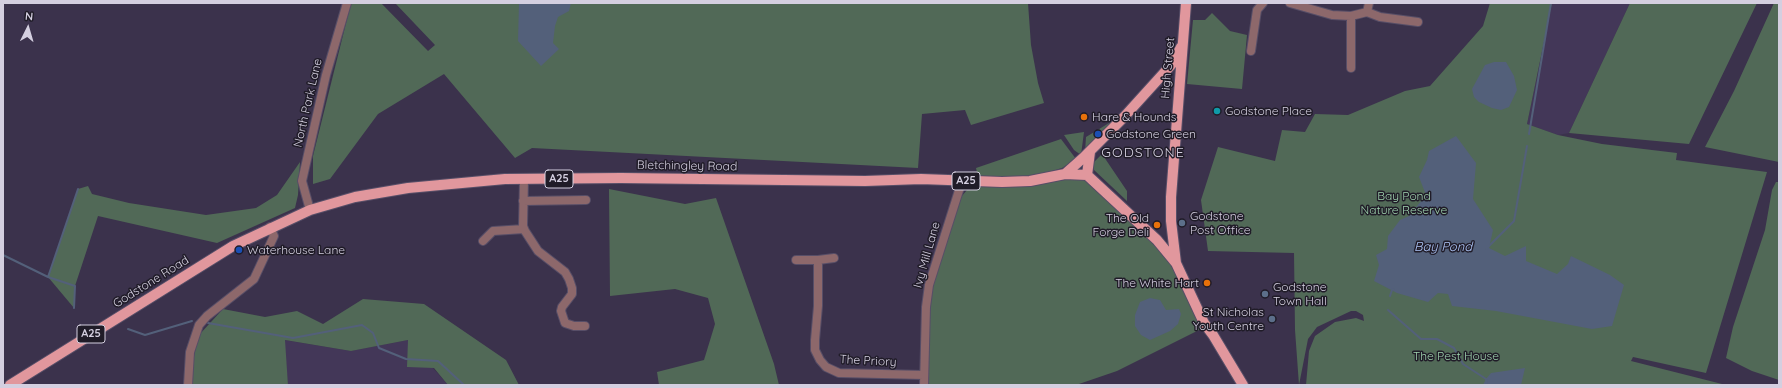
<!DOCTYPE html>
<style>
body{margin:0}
#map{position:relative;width:1782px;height:388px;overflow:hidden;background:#3b324c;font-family:Quicksand,sans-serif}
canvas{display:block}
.frame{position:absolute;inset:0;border:4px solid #d4cfe0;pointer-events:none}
.north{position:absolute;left:8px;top:8px;width:40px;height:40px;-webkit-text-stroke:3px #201c28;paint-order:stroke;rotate:5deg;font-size:11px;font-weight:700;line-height:16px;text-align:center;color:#d4cfe0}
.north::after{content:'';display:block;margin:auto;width:14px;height:18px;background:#d4cfe0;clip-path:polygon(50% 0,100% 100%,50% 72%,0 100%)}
</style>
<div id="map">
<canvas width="1782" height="388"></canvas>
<div class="frame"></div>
<div class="north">N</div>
</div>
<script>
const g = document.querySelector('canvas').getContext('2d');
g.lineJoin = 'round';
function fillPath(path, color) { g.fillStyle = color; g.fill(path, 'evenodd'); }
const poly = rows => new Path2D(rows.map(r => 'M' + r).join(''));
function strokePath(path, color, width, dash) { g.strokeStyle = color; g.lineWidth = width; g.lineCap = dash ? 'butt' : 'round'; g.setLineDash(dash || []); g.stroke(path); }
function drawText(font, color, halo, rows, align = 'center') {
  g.font = font + ' Quicksand,sans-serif'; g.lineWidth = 3; g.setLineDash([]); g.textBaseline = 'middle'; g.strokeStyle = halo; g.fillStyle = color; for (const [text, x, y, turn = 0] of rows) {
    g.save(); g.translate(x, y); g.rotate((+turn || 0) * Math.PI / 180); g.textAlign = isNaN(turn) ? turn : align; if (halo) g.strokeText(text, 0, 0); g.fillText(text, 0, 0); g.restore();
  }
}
const built = poly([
 [1552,3,1630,3,1569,133,1558,135,1527,124],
 [284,340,351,351,408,340,448,385,288,385]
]);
const green = poly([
 [351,3,381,3,428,51,435,45,395,3,1028,3,1031,45,1038,83,1044,103,971,125,965,110,922,114,918,168,532,148,515,158,444,74,378,114,330,179,313,184,313,156],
 [1490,3,1552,3,1527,124,1558,135,1602,144,1677,153,1676,160,1767,172,1706,373,1633,357,1631,361,1726,385,1306,385,1309,351,1315,336,1335,322,1356,318,1364,321,1363,315,1356,311,1351,311,1317,327,1308,339,1299,385,1295,330,1294,253,1208,251,1201,200,1218,147,1275,161,1282,130,1305,132,1315,114,1348,115,1405,91,1430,86,1483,26],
 [1630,3,1757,3,1689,144,1569,133],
 [1774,3,1779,3,1779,162,1705,147,1734,91],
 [1212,13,1230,31,1247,35,1242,89,1187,84,1193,20,1205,20],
 [1114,120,1096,141,1085,152,1086,137],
 [1084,132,1081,155,1074,150,1064,135],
 [1061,139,1076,159,1062,168,1036,176,1018,178,978,177,976,168],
 [1102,154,1127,191,1127,201,1094,170,1093,163],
 [300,162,298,195,295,208,217,243,98,216,75,286,74,308,48,277,78,189,88,186,92,194,129,203,206,215,256,208,277,195],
 [1081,177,1089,181,1165,253,1203,328,1117,371,1076,385,928,385,930,293,961,197,967,190,979,187,1023,187],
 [1776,182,1779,182,1779,380,1752,371,1726,358,1733,327,1765,230,1772,190],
 [609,189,685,204,716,198,774,364,779,385,659,385,657,372,704,360,715,324,708,298,675,289,610,296],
 [363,299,424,304,506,360,519,385,448,385,434,368,407,367,408,340,351,351,285,340,288,385,191,385,192,364,199,335,223,309,265,317,297,311,323,324]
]);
const water = poly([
 [519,3,571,3,569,11,558,17,555,26,553,43,559,49,541,66,518,41],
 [1494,62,1506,62,1514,76,1517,90,1509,107,1501,110,1492,108,1479,102,1474,97,1472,89,1485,65],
 [1456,136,1476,163,1473,199,1493,230,1489,248,1505,256,1526,246,1526,261,1557,274,1568,264,1571,256,1610,275,1624,285,1612,326,1592,329,1496,311,1452,306,1448,294,1438,293,1428,302,1397,293,1374,281,1379,265,1376,255,1387,249,1388,236,1400,220,1409,216,1426,195,1419,177,1427,160,1429,151],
 [1150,298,1160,300,1166,310,1179,309,1181,314,1178,324,1170,331,1150,340,1141,335,1135,326,1135,315,1140,302],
 [1525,368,1521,385,1483,385,1486,379,1491,373]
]);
const stream = poly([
 [1529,134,1551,3],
 [1486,249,1514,221,1527,146],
 [3,255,48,277,75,286,74,308],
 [48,277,78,189],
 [1390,296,1392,290,1394,289],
 [1388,310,1421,339,1437,339,1454,348,1463,364,1486,379,1487,385],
 [208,323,293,338,362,325,373,333,379,348,406,359,438,361,464,385],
 [128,329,145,335,192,321]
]);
const minor = poly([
 [1290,3,1332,15,1351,16,1367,12,1369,3],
 [1367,12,1380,17,1418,22],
 [1251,51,1257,10,1263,3],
 [1351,68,1351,16],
 [524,179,523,226,525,231,538,251,565,272,569,279,572,288,572,294,562,307,561,311,565,323,574,326,585,326],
 [523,201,586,200],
 [310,210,302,181,326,75,347,3],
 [483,241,493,231,524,229],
 [834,258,818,260,818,306,815,340,815,350,820,360,826,367,839,373,924,375],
 [796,260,818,260],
 [188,385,190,352,199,325,207,316,254,279,274,236,270,227],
 [924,385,926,307,929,285,962,181]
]);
const major = poly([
 [1065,174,1083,158,1124,117,1172,64,1181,47],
 [1087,175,1090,152],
 [1176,263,1171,221,1171,197,1186,3],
 [10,385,233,246,310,210,355,197,408,188,505,179,621,178,865,181,921,179,1002,182,1030,181,1065,174,1087,175,1157,240,1176,263,1204,323,1213,335,1243,385]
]);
const markers = [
 [1217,111,4,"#0f9aa8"],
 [1084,117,4,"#e8710a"],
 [1098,134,4,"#1a4fb4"],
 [1182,223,4,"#5c6f8a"],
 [1157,225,4,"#e8710a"],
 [239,250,4,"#1a4fb4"],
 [1207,283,4,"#e8710a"],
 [1265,294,4,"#5c6f8a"],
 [1272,319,4,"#5c6f8a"]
];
const shields = [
 [559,179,28],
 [966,181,28],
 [91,334,28]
];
const shieldNames = [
 ["A25",559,179],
 ["A25",966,181],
 ["A25",91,334]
];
const streetNames = [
 ["High Street",1168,68,-85],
 ["North Park Lane",308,103,-77],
 ["Bletchingley Road",687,166,1],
 ["Ivy Mill Lane",927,255,-74],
 ["Godstone Road",151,282,-32],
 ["The Priory",868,361,3]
];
const poiNames = [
 ["Godstone Place",1225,111],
 ["Hare & Hounds",1092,117],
 ["Godstone Green",1106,134],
 ["Godstone",1190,216],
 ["Post Office",1190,230],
 ["The Old",1149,218,"right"],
 ["Forge Deli",1149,232,"right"],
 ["Waterhouse Lane",247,250],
 ["The White Hart",1199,283,"right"],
 ["Godstone",1273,287],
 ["Town Hall",1273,301],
 ["St Nicholas",1264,312,"right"],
 ["Youth Centre",1264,326,"right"]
];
const parkNames = [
 ["Bay Pond",1404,196],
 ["Nature Reserve",1404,210],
 ["The Pest House",1456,356]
];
const waterNames = [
 ["Bay Pond",1443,247]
];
const quarterNames = [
 ["GODSTONE",1143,153]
];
fillPath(built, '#433758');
fillPath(green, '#516957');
fillPath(water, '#53607a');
strokePath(stream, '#53607a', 2);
strokePath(minor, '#574e67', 10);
strokePath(major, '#574e67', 12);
strokePath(minor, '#8d686b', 8);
strokePath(major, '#e1979d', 10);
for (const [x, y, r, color] of markers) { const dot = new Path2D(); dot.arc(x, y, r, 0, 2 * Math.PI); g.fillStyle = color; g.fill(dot); strokePath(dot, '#201c28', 1.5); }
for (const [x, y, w] of shields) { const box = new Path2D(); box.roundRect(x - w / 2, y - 9, w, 18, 3); g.fillStyle = '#201c28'; g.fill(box); strokePath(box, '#d4cfe0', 1); }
drawText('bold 11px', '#d4cfe0', null, shieldNames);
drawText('12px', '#d4cfe0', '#201c28', streetNames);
drawText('12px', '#d4cfe0', '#201c28', poiNames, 'left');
drawText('12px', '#a0d4af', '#201c28', parkNames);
drawText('italic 13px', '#adc5f7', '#201c28', waterNames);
g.letterSpacing = '1px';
drawText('14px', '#d4cfe0', '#201c28', quarterNames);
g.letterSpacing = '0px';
</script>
